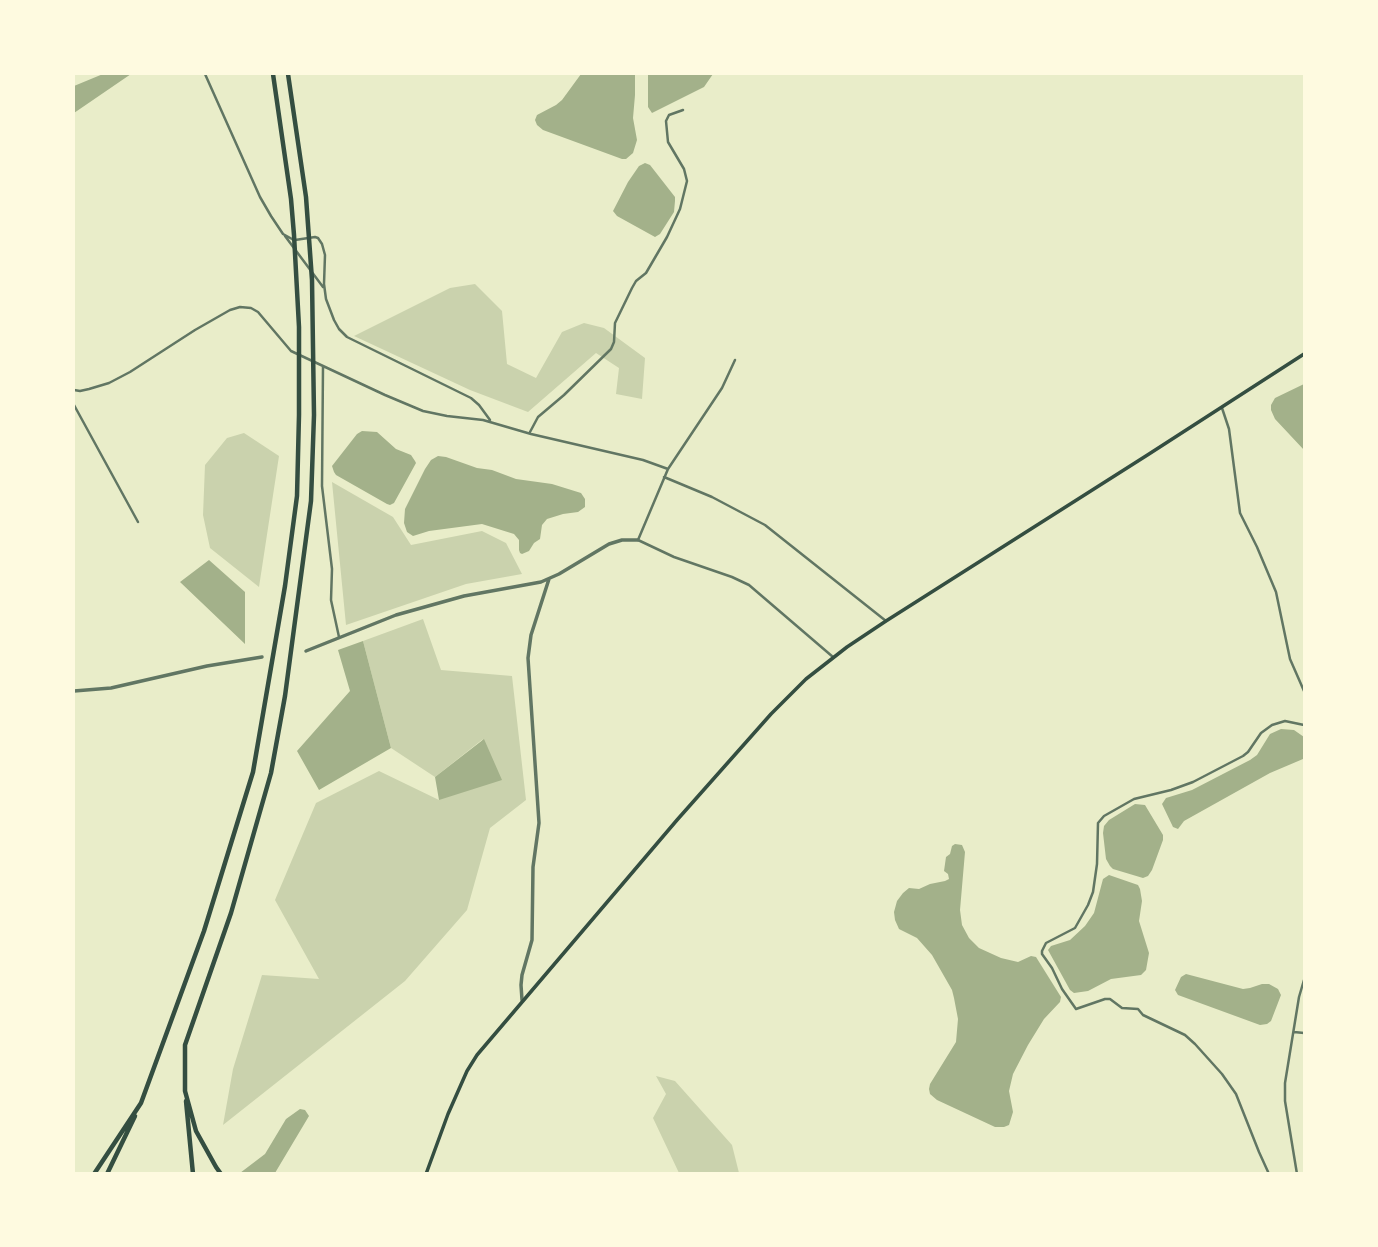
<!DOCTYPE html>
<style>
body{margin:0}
#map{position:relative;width:1378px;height:1247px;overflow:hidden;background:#e9edc9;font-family:Bitter,serif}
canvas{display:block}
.frame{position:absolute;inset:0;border:75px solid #fefae0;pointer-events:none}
</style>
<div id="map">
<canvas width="1378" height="1247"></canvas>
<div class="frame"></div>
</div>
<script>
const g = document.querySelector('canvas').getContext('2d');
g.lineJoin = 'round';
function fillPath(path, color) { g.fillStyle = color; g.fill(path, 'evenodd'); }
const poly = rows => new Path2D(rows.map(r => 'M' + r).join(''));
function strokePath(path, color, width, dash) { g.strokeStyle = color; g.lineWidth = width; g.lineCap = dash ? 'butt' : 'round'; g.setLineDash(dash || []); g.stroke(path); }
const green = poly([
 [475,284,502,311,507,364,536,378,562,332,584,323,604,328,645,358,642,399,616,394,619,368,596,353,528,412,470,390,354,336,450,288],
 [244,433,279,456,259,587,210,548,203,515,205,465,227,438],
 [332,482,393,517,411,545,482,531,506,543,522,574,466,584,346,625],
 [423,619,441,670,512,676,526,800,490,828,467,910,405,981,223,1125,233,1069,262,975,319,979,275,900,316,803,379,771,439,800,483,739,435,777,391,748,363,641],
 [656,1076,675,1081,732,1145,739,1173,679,1173,653,1118,666,1094]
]);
const water = poly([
 [103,74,131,74,74,113,74,86],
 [581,74,635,74,635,95,633,118,637,140,633,153,626,159,622,159,543,130,537,125,535,120,537,115,556,105,562,100],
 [648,74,713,74,704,87,652,113,648,107],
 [645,163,650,165,675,197,675,201,674,212,660,234,655,237,617,216,613,211,628,182,639,166],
 [1304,384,1304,450,1275,419,1271,410,1271,405,1275,398],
 [362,431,377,432,396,449,411,455,415,461,416,463,394,503,390,505,387,504,336,475,334,472,332,466,357,434],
 [438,456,446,457,477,468,492,470,516,479,552,484,581,493,585,499,585,507,578,512,563,514,547,519,542,525,540,539,534,543,529,551,522,554,520,553,519,550,519,540,514,534,482,524,429,531,413,536,407,532,404,523,405,509,425,469,431,460],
 [209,560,245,592,245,644,180,582],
 [363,641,391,748,319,790,297,751,350,691,338,650],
 [1281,729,1294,730,1304,737,1303,759,1270,773,1184,821,1178,829,1173,827,1162,804,1166,798,1192,790,1250,760,1257,755,1270,734],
 [484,739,502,780,439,800,435,777],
 [1135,804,1145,805,1163,835,1163,840,1152,870,1148,876,1143,878,1113,869,1110,866,1106,859,1103,833,1104,826,1109,820],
 [955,844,962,845,965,852,960,910,962,925,969,938,979,948,1001,958,1018,962,1031,956,1036,957,1061,997,1060,1002,1044,1019,1028,1045,1013,1074,1009,1091,1013,1112,1009,1125,1004,1127,995,1127,937,1100,930,1094,929,1089,930,1084,956,1042,958,1019,954,998,952,990,932,955,917,938,899,929,895,920,894,912,897,901,903,893,909,888,919,889,930,884,945,881,949,879,948,874,944,871,946,857,950,854,952,846],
 [1109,875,1138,885,1140,889,1142,901,1139,921,1149,953,1146,970,1141,975,1111,979,1088,991,1074,993,1070,990,1048,950,1051,946,1070,940,1085,926,1094,913,1103,879],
 [1186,974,1243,989,1250,988,1262,984,1269,984,1278,989,1281,995,1271,1021,1267,1024,1260,1025,1178,995,1175,990,1181,977],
 [300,1109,305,1110,309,1116,275,1173,240,1173,265,1154,286,1119]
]);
const minor = poly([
 [205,74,260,197,271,216,283,234,292,239,295,240,315,237,318,238,322,244,325,255,324,284,326,299,334,320,339,329,347,337,471,398,479,405,490,420],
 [285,236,323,287],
 [735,360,722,388,668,469,638,540,674,557,732,577,749,585,833,657],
 [323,366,322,486,332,569,331,600,339,637],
 [74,390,80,391,89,389,109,383,130,372,195,330,230,310,240,307,251,308,258,312,291,351,385,395,423,411,447,416,483,420,531,434,643,460,668,469],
 [74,405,138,522],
 [1222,408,1229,429,1240,513,1257,547,1276,592,1290,659,1304,691],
 [530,432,538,417,564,395,611,349,614,342,615,323,632,288,636,281,646,273,667,237,680,209,687,181,684,169,668,142,666,121,669,115,683,110],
 [664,477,712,497,765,525,886,621],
 [1294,1032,1304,1033],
 [1269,1174,1259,1152,1236,1094,1222,1074,1195,1044,1185,1035,1143,1015,1138,1009,1122,1008,1110,999,1105,999,1076,1009,1062,989,1052,968,1042,954,1042,951,1046,943,1075,928,1088,905,1093,892,1097,864,1098,823,1104,816,1134,799,1171,790,1193,782,1243,756,1248,752,1261,733,1272,725,1285,721,1304,725],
 [1297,1174,1285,1101,1285,1083,1299,997,1304,980]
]);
const tertiary = poly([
 [306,651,396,615,464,596,541,582,559,574,609,544,622,540,638,540],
 [74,691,111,688,207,666,262,657],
 [522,1000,521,985,522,975,532,940,533,867,539,823,528,658,531,635,549,579]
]);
const secondary = poly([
 [426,1174,448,1114,467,1071,477,1055,677,820,771,714,806,679,847,647,886,621,1149,454,1304,354]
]);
const trunk = poly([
 [186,1101,193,1174],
 [94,1174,141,1103,204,931,253,772,285,586,297,496,299,415,299,327,294,235,291,199,273,74],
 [107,1174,135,1116],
 [221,1174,216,1167,196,1131,185,1091,185,1045,231,913,271,773,285,696,311,501,314,415,312,280,306,197,288,74]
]);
fillPath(green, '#cad2ad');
fillPath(water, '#a3b18a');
strokePath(minor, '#617663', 2.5);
strokePath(tertiary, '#617663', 3.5);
strokePath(secondary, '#344e41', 3.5);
strokePath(trunk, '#344e41', 4.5);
</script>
